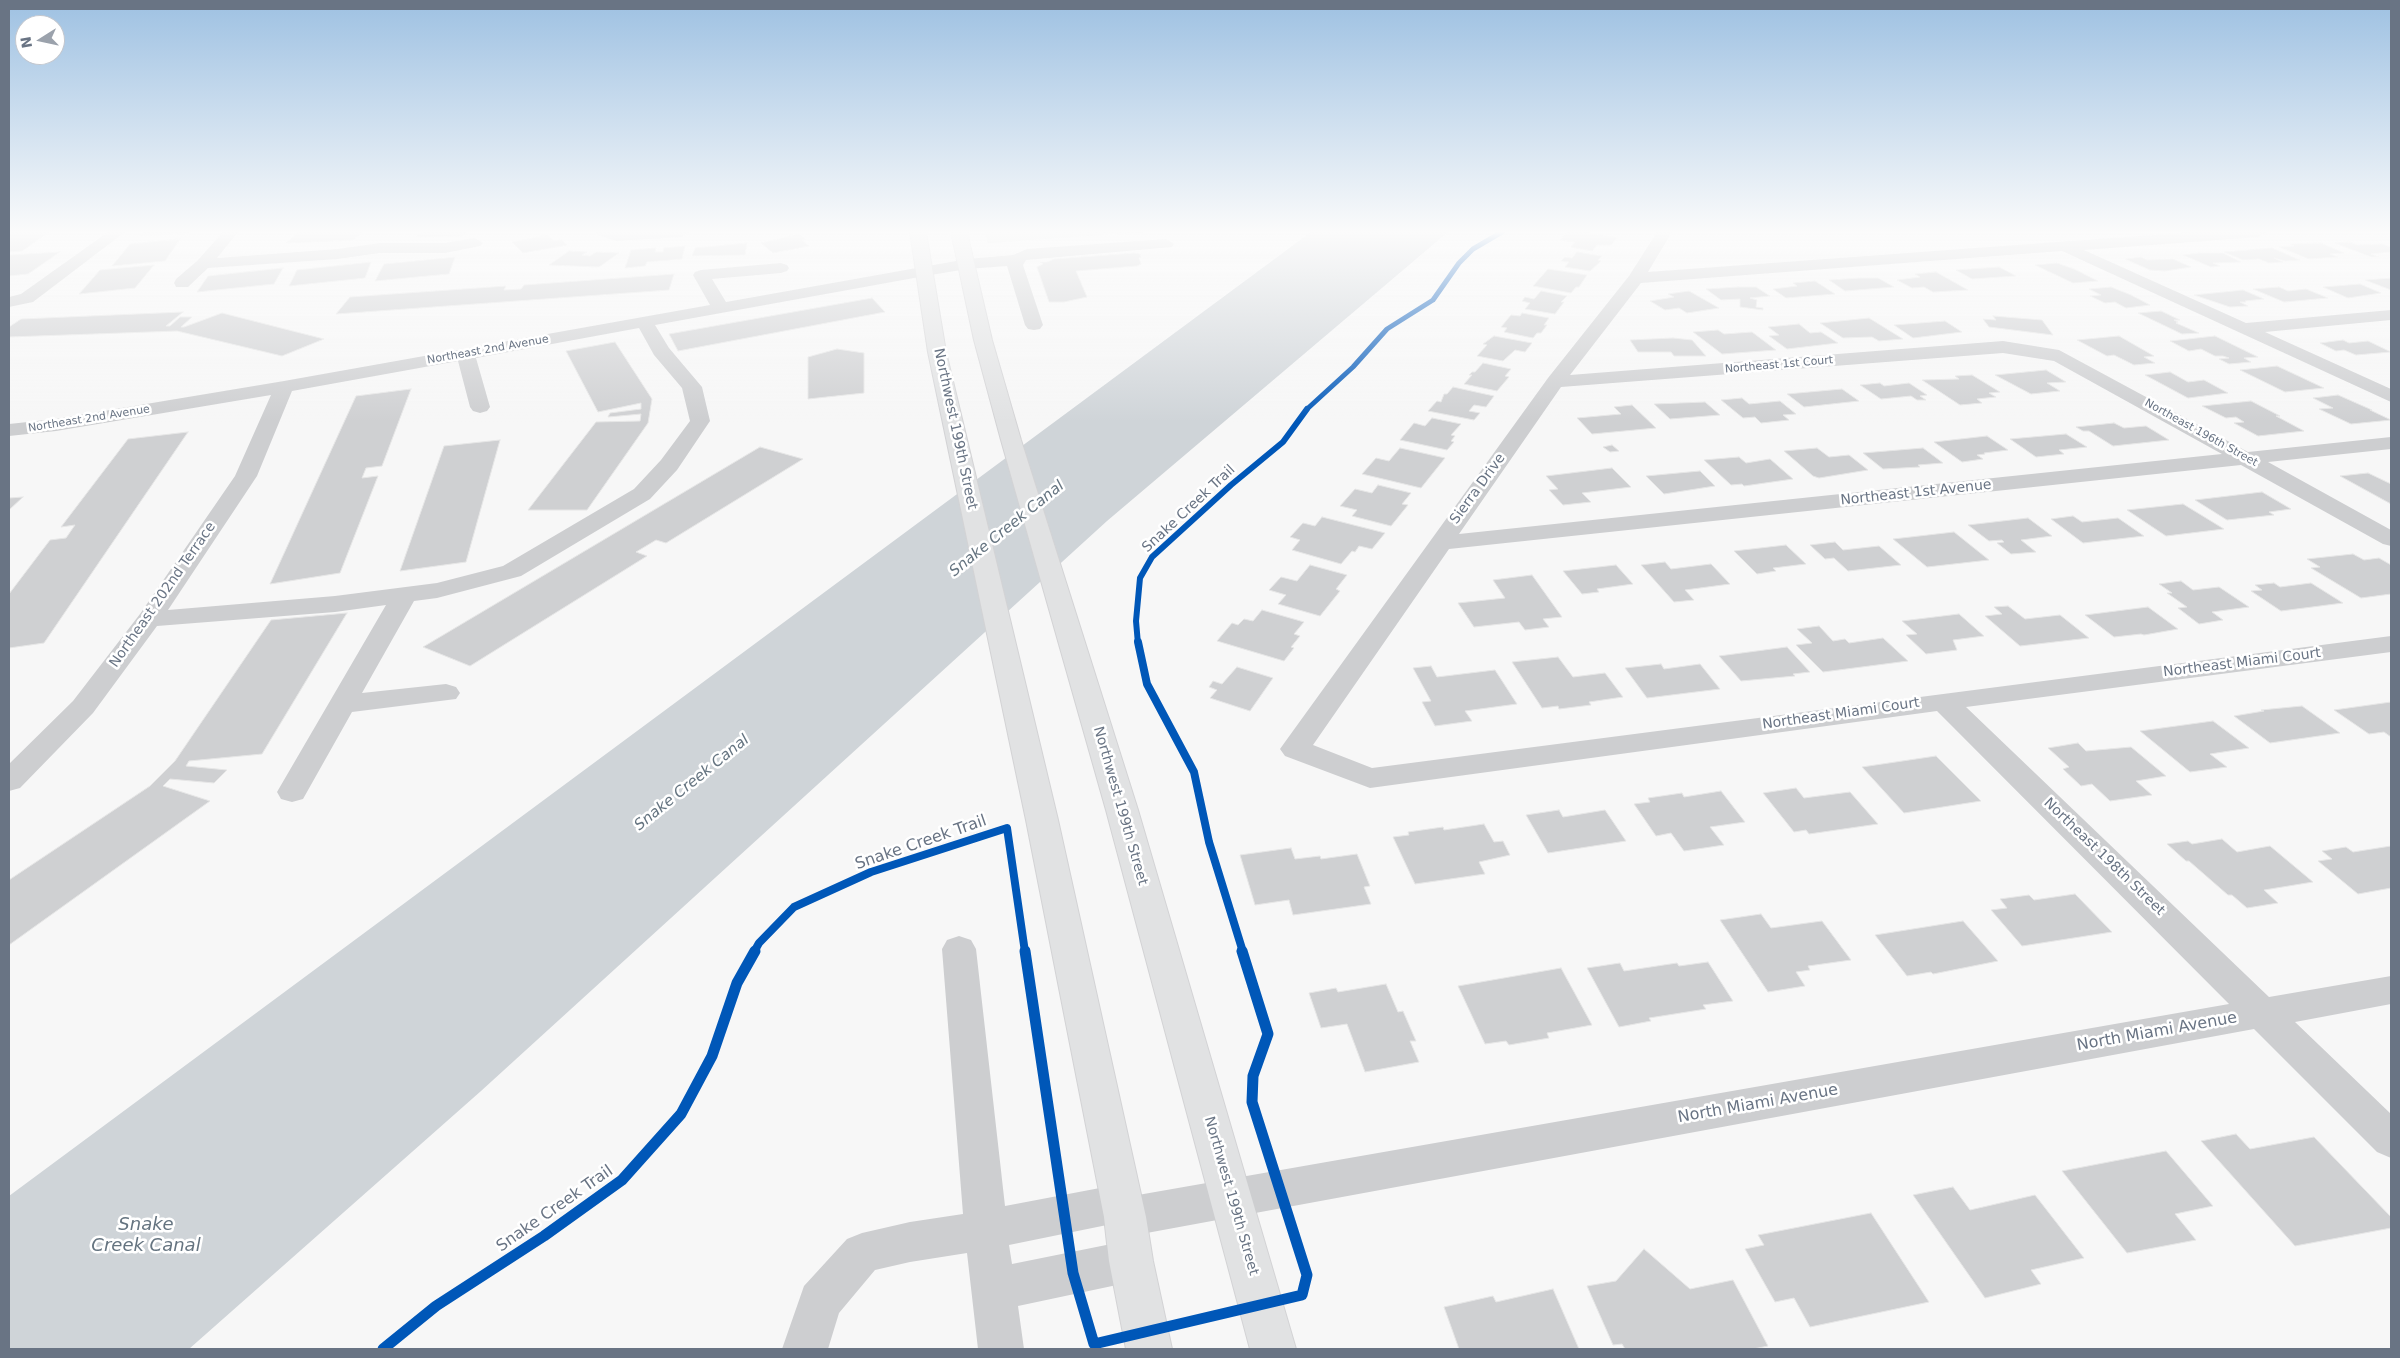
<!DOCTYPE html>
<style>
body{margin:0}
#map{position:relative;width:2400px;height:1358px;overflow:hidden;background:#f7f7f7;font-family:"DejaVu Sans",sans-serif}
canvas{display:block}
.frame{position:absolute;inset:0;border:10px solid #697484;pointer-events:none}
.north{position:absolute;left:15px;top:15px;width:50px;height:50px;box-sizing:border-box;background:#fff;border:1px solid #c3c7ce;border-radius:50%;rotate:260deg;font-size:14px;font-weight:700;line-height:20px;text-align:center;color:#697484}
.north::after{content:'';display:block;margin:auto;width:18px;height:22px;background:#9ba2ac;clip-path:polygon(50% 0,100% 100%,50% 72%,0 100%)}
</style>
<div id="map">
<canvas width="2400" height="1358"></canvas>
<div class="frame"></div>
<div class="north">N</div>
</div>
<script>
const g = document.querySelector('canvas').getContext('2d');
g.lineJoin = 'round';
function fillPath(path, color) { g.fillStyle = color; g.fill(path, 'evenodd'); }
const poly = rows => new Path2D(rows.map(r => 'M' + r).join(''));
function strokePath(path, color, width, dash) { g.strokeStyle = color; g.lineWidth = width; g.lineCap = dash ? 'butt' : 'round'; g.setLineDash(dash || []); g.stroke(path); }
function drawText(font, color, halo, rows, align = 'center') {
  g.font = font + ' "DejaVu Sans",sans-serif'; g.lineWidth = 5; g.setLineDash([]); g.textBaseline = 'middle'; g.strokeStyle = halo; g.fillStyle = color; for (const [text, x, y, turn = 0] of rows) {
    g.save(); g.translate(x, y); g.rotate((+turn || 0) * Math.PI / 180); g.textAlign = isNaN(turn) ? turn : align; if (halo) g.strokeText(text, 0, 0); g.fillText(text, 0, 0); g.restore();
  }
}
const green = poly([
 [985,232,1144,232,988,243]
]);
const water = poly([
 [1311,232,1448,232,1107,521,481,1091,189,1349,9,1349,9,1196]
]);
const building = poly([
 [9,232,49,232,22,251,9,252,9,232],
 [145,232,189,232,186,234,140,235,145,232],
 [299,232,362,232,353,240,286,243,299,232],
 [421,232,466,232,461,236,416,237,421,232],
 [1567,232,1581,232,1617,238,1611,245,1597,245,1592,251,1571,247,1575,242,1560,240,1567,232],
 [799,234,806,240,802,240,809,246,773,253,761,243,799,234],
 [548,235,554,241,561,239,567,245,523,253,512,242,548,235],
 [180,239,165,261,112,266,130,244,180,239],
 [2350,242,2357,245,2382,244,2391,247,2391,252,2371,254,2379,257,2371,257,2335,243,2350,242],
 [747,243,745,255,692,256,695,248,747,243],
 [2321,243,2344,253,2330,254,2338,257,2309,259,2279,247,2294,246,2290,244,2321,243],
 [685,246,682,259,647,262,645,266,625,268,631,250,656,248,655,252,663,252,664,248,685,246],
 [2272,248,2300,260,2285,261,2274,258,2283,262,2269,263,2259,259,2243,260,2224,252,2272,248],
 [569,251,587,252,582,255,590,256,596,252,619,253,599,267,549,265,569,251],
 [60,252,28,274,9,276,9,255,60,252],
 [1577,252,1602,256,1598,260,1601,261,1590,271,1565,267,1569,262,1561,261,1565,257,1572,258,1577,252],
 [1134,253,1140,254,1141,257,1139,258,1141,264,1137,266,1076,271,1087,297,1064,302,1049,302,1037,267,1043,264,1040,262,1047,262,1054,259,1134,253],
 [2199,253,2223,253,2241,262,2213,263,2220,266,2211,267,2183,255,2199,253],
 [455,257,449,274,375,281,384,264,455,257],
 [2141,257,2147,260,2173,259,2191,267,2165,271,2150,270,2125,259,2141,257],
 [371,262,365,278,289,286,297,270,371,262],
 [2057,263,2074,269,2098,281,2073,283,2035,265,2057,263],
 [154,265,135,288,79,294,100,270,154,265],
 [1999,267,2016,276,1972,279,1956,270,1999,267],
 [283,268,274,284,197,292,208,276,283,268],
 [1548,269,1587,275,1579,287,1576,287,1571,293,1533,286,1548,269],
 [1936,272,1968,290,1933,292,1924,287,1912,288,1897,280,1920,277,1915,274,1936,272],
 [674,274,669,290,336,314,350,297,506,286,504,290,521,289,524,285,674,274],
 [1860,278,1878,278,1894,287,1845,291,1829,280,1860,278],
 [2391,278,2391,290,2365,280,2391,278],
 [1815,281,1835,294,1786,298,1773,289,1797,286,1793,283,1815,281],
 [2360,284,2381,293,2348,298,2323,287,2360,284],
 [1738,287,1756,287,1770,296,1750,298,1757,300,1756,307,1763,308,1763,310,1740,307,1740,299,1721,300,1706,289,1738,287],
 [2111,287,2131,295,2150,305,2126,308,2115,302,2105,303,2090,296,2101,295,2089,289,2111,287],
 [2279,287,2288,291,2306,289,2328,298,2284,302,2253,289,2279,287],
 [2243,290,2264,299,2245,301,2246,302,2240,302,2248,306,2230,307,2194,295,2243,290],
 [1541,291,1567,296,1561,302,1564,302,1555,314,1525,309,1530,303,1522,301,1525,297,1534,299,1541,291],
 [1689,291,1719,308,1687,313,1679,308,1665,310,1650,301,1674,297,1668,294,1689,291],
 [872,298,885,312,678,351,669,334,872,298],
 [2161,311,2180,320,2174,320,2178,322,2176,323,2199,333,2182,334,2138,313,2161,311],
 [183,312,166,326,170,326,180,317,192,317,181,327,184,327,222,313,324,339,282,356,177,331,9,337,9,327,21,319,183,312],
 [1522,313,1549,318,1544,325,1547,325,1541,333,1537,333,1533,338,1504,332,1507,328,1501,327,1511,315,1520,316,1522,313],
 [1993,316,2042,320,2053,335,1989,327,1983,319,1996,320,1993,316],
 [1869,318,1903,339,1879,341,1872,337,1843,338,1820,323,1869,318],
 [1945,321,1962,332,1913,338,1894,325,1945,321],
 [1799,324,1810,333,1821,332,1838,343,1787,349,1769,336,1779,335,1768,327,1799,324],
 [1718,330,1724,334,1752,332,1776,350,1722,354,1693,332,1718,330],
 [1494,336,1532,343,1525,352,1515,350,1503,361,1477,356,1487,345,1483,344,1494,336],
 [2119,336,2154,356,2144,357,2155,363,2134,365,2114,355,2107,356,2077,340,2119,336],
 [2215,336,2258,357,2244,358,2251,362,2229,364,2219,359,2229,358,2223,356,2215,356,2201,349,2189,351,2170,341,2215,336],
 [1673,338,1692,340,1706,356,1674,356,1671,352,1638,352,1630,340,1673,338],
 [2343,340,2349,343,2368,341,2391,352,2356,355,2344,350,2336,351,2320,343,2343,340],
 [615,342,652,399,648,423,587,510,528,510,596,422,640,421,641,414,608,417,610,413,641,409,641,403,598,412,566,351,615,342],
 [837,349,864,353,864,393,808,399,808,357,837,349],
 [1483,363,1511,369,1505,376,1509,377,1497,391,1464,384,1472,375,1469,375,1472,372,1475,372,1483,363],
 [2277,366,2324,388,2285,392,2240,370,2277,366],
 [2046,370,2066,382,2047,383,2060,391,2031,394,1995,375,2046,370],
 [2170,372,2188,382,2204,380,2228,393,2188,398,2145,375,2170,372],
 [1972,375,2000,392,1989,393,1996,397,1977,399,1982,403,1960,405,1922,380,1959,379,1955,376,1972,375],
 [1880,383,1884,386,1909,383,1927,395,1920,396,1926,400,1917,400,1911,396,1881,399,1860,385,1880,383],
 [1453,387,1494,396,1486,407,1474,405,1469,411,1480,413,1474,420,1428,411,1437,401,1441,402,1444,394,1447,394,1453,387],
 [411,389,382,466,366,468,362,478,378,476,340,573,270,584,356,396,411,389],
 [1842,389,1859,401,1804,407,1787,394,1842,389],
 [2338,395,2372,410,2370,410,2391,420,2351,424,2319,409,2333,408,2313,398,2338,395],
 [1742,398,1749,404,1780,401,1796,414,1783,415,1789,420,1761,423,1755,417,1743,418,1721,400,1742,398],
 [2251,401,2280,416,2276,416,2304,431,2258,436,2234,423,2244,422,2236,417,2226,418,2202,406,2251,401],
 [1705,402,1720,415,1670,419,1654,404,1705,402],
 [1632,405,1656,428,1592,434,1577,418,1621,414,1614,407,1632,405],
 [1432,418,1461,424,1451,435,1455,436,1451,441,1454,442,1447,450,1400,440,1414,423,1425,426,1432,418],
 [2114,423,2124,428,2146,426,2169,440,2113,446,2089,431,2083,431,2076,427,2114,423],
 [188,432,44,643,9,648,9,594,50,540,66,538,75,525,61,527,128,439,188,432],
 [2066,434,2087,447,2059,450,2064,454,2036,457,2010,439,2066,434],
 [1987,436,2008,450,1984,453,1985,454,1977,455,1983,459,1962,462,1934,442,1987,436],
 [500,440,466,562,400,571,444,446,500,440],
 [1612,445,1619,451,1610,452,1603,447,1612,445],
 [760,447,803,459,666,543,656,540,636,552,647,556,470,666,423,647,760,447],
 [1400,448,1445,458,1421,488,1362,474,1376,458,1389,461,1400,448],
 [1817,448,1829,457,1849,455,1868,470,1819,478,1813,476,1784,451,1817,448],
 [1923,448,1943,463,1918,465,1920,467,1883,469,1863,453,1923,448],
 [1739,457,1746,463,1770,459,1793,479,1744,486,1742,484,1731,485,1704,460,1739,457],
 [1612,468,1631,487,1582,493,1591,502,1563,505,1549,490,1558,489,1546,476,1612,468],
 [1700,471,1715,486,1664,494,1646,476,1700,471],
 [2368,473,2391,484,2391,504,2340,476,2368,473],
 [1378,485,1411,493,1402,504,1408,505,1391,526,1352,516,1357,510,1340,506,1355,489,1372,493,1378,485],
 [2262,492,2291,509,2269,512,2274,515,2227,520,2195,500,2262,492],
 [23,497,9,510,9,498,23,497],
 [2183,504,2224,529,2166,536,2127,510,2183,504],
 [2073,516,2082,522,2118,518,2144,536,2083,543,2051,519,2073,516],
 [1322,517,1385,533,1372,549,1359,546,1355,552,1352,551,1341,564,1292,550,1300,540,1290,537,1303,523,1315,526,1322,517],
 [2028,518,2052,536,2021,540,2036,552,2011,554,1997,543,2004,542,2002,540,1989,541,1968,525,2028,518],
 [1954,532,1989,560,1927,567,1893,539,1954,532],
 [1835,542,1843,550,1879,546,1901,565,1848,571,1834,558,1825,559,1810,545,1835,542],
 [1786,545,1806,564,1773,568,1776,571,1757,574,1734,551,1786,545],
 [2353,554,2364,560,2379,558,2391,565,2391,594,2361,598,2311,568,2320,567,2307,559,2353,554],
 [1665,562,1671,569,1711,564,1730,584,1685,590,1694,600,1674,602,1641,565,1665,562],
 [1310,565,1347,575,1336,589,1340,591,1320,616,1278,604,1286,595,1269,590,1281,577,1297,581,1310,565],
 [1616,565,1633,584,1597,589,1599,592,1582,594,1563,571,1616,565],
 [1532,575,1562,617,1543,619,1549,627,1525,630,1519,622,1474,627,1458,603,1505,598,1493,580,1532,575],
 [2181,581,2193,590,2219,587,2249,607,2212,612,2223,620,2199,624,2178,608,2187,607,2167,593,2172,593,2159,584,2181,581],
 [2274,583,2280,587,2311,583,2343,603,2281,611,2251,591,2262,590,2255,585,2274,583],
 [2008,606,2025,619,2060,615,2089,638,2020,646,1985,616,2002,614,1994,607,2008,606],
 [2148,607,2178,629,2144,635,2141,634,2114,637,2085,615,2148,607],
 [1262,610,1304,622,1294,634,1300,636,1291,647,1294,648,1284,661,1217,641,1232,623,1238,625,1244,619,1253,621,1262,610],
 [347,613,262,754,189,761,186,766,227,770,214,783,170,779,163,786,210,801,9,945,9,880,150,786,175,761,271,620,347,613],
 [1959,614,1984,636,1953,640,1957,650,1926,654,1906,635,1917,634,1902,621,1959,614],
 [1819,626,1833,641,1845,639,1849,643,1883,638,1908,661,1823,672,1796,645,1812,643,1797,629,1819,626],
 [1787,647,1810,672,1793,674,1795,676,1741,681,1719,656,1787,647],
 [1558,657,1573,677,1605,673,1623,697,1589,702,1591,705,1559,709,1558,706,1542,708,1512,662,1558,657],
 [1661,664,1664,669,1700,664,1720,689,1647,698,1625,668,1661,664],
 [1431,666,1437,677,1495,670,1517,704,1465,711,1472,721,1435,726,1422,702,1431,701,1413,668,1431,666],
 [1237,667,1273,678,1250,711,1210,698,1217,690,1209,687,1213,681,1222,684,1237,667],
 [2391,702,2391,737,2384,732,2369,734,2334,710,2391,702],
 [2302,706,2340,733,2270,743,2234,716,2264,711,2261,710,2302,706],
 [2213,721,2249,748,2210,754,2227,767,2190,772,2140,731,2213,721],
 [2078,743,2086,751,2131,747,2166,776,2136,781,2152,795,2110,801,2092,784,2081,786,2063,769,2069,767,2048,748,2078,743],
 [1936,756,1981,801,1904,813,1862,767,1936,756],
 [1796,788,1804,798,1850,792,1878,824,1809,834,1806,830,1794,832,1763,793,1796,788],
 [1721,791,1745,822,1710,827,1724,845,1684,851,1671,833,1656,836,1634,804,1650,802,1648,798,1682,793,1684,797,1721,791],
 [1559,810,1563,817,1605,810,1626,841,1548,853,1526,815,1559,810],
 [1484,824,1494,842,1503,841,1510,855,1479,862,1485,874,1415,884,1393,837,1409,835,1408,832,1443,827,1444,830,1484,824],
 [2222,839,2237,852,2270,846,2313,882,2264,890,2278,903,2247,908,2232,895,2228,895,2189,861,2186,861,2167,844,2188,841,2192,844,2222,839],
 [2391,846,2391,888,2358,894,2318,861,2332,859,2322,851,2346,847,2353,852,2391,846],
 [1291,848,1295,859,1320,856,1321,859,1357,854,1370,886,1364,887,1371,904,1293,915,1289,900,1255,905,1240,855,1291,848],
 [2075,894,2112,932,2022,946,1991,910,2007,908,2000,899,2029,895,2034,900,2075,894],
 [1761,914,1771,928,1822,921,1851,960,1808,966,1810,970,1796,972,1805,986,1768,992,1720,920,1761,914],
 [1963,921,1998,961,1933,974,1931,972,1907,976,1875,935,1963,921],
 [1708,962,1733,1001,1703,1005,1706,1009,1649,1018,1651,1021,1619,1027,1587,968,1620,963,1624,971,1677,963,1679,966,1708,962],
 [1561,968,1592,1025,1547,1033,1549,1038,1509,1045,1506,1041,1485,1044,1458,986,1561,968],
 [1386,984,1398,1012,1403,1011,1416,1041,1410,1041,1419,1062,1365,1072,1347,1024,1321,1028,1309,993,1336,988,1338,992,1386,984],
 [2236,1134,2250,1149,2314,1137,2391,1217,2391,1228,2295,1246,2201,1141,2236,1134],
 [2166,1151,2213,1206,2175,1214,2196,1240,2127,1253,2062,1171,2166,1151],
 [1953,1187,1970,1210,2035,1195,2084,1258,2031,1270,2041,1284,1985,1298,1913,1195,1953,1187],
 [1871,1213,1929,1302,1810,1327,1794,1298,1775,1302,1745,1249,1764,1245,1758,1235,1871,1213],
 [1644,1249,1690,1289,1733,1280,1768,1346,1753,1349,1625,1349,1622,1344,1613,1345,1587,1286,1616,1281,1644,1249],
 [1553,1289,1579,1349,1459,1349,1444,1307,1493,1296,1496,1302,1553,1289]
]);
const minor = poly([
 [108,232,125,232,33,302,9,307,9,297,21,294,108,232],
 [223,232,238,232,217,258,338,249,380,243,445,243,475,238,483,243,480,246,445,253,380,253,338,259,208,268,188,287,176,287,174,283,176,279,197,261,223,232],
 [596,232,689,232,682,237,616,241,598,235,596,232],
 [1657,232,1672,232,1648,272,2194,232,2266,232,2259,237,2084,250,2246,323,2391,310,2391,320,2265,332,2391,389,2391,402,2062,251,1641,283,1570,375,2003,341,2059,350,2248,452,2391,437,2391,449,2268,462,2391,530,2391,546,2383,544,2241,465,1449,549,1313,745,1372,768,2391,636,2391,652,1966,707,2269,997,2391,976,2391,1004,2295,1022,2391,1114,2391,1158,2377,1152,2254,1029,1125,1237,1110,1231,1107,1225,1009,1245,1012,1264,1131,1240,1146,1246,1153,1261,1146,1276,1131,1282,1018,1306,1024,1349,978,1349,967,1253,910,1262,875,1270,839,1313,828,1349,782,1349,804,1286,847,1239,862,1233,910,1222,963,1214,942,949,947,940,959,936,971,940,976,949,1005,1206,1121,1184,1136,1189,1138,1195,2229,1004,1937,711,1370,788,1285,756,1280,749,1285,742,1548,378,1629,276,1657,232],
 [2003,353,2054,361,2222,454,1459,534,1561,387,2003,353],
 [1166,239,1174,244,1172,247,1026,260,1023,265,1043,325,1040,329,1034,330,1028,329,1025,325,1007,266,967,269,925,276,655,325,669,348,702,387,710,421,677,470,650,499,521,576,437,598,414,601,362,693,446,684,456,687,460,693,456,699,352,712,303,799,292,802,281,799,277,792,386,605,335,612,157,626,93,713,20,788,9,791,9,764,73,701,140,614,235,476,271,395,56,431,9,436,9,424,56,419,284,381,710,305,693,275,695,272,701,270,781,263,787,265,789,268,787,271,781,273,712,279,726,302,967,259,1013,255,1027,249,1166,239],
 [639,328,654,355,682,388,690,421,661,460,634,489,503,566,437,583,335,596,168,610,257,476,292,391,458,361,470,407,473,411,480,413,487,411,490,407,476,358,639,328]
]);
const major = poly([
 [910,232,926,232,946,352,1058,820,1146,1217,1153,1261,1172,1349,1126,1349,1109,1261,1104,1217,1026,820,928,352,910,232],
 [951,232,967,232,992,340,1021,440,1138,810,1296,1349,1250,1349,1106,810,1001,440,974,340,951,232]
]);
const cyclewayFar3 = poly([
 [1306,410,1353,367,1387,329,1433,300,1459,263,1473,249,1502,232]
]);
const cyclewayFar2 = poly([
 [1138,644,1136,621,1140,578,1152,557,1231,485,1283,442,1307,409]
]);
const cyclewayFar1 = poly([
 [1138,642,1147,684,1194,772,1209,842,1243,952],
 [754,952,759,943,794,907,871,872,1007,828,1025,952]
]);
const cycleway = poly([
 [1025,951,1073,1273,1094,1344,1302,1295,1307,1275,1252,1102,1253,1076,1268,1034,1242,951],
 [383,1349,436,1306,544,1236,622,1180,681,1114,712,1056,737,983,755,951]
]);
const farStreetnames = [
 ["Northeast 2nd Avenue",488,350,-10],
 ["Northeast 1st Court",1779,365,-5],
 ["Northeast 2nd Avenue",89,419,-9],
 ["Northeast 196th Street",2201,433,29]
];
const streetNames = [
 ["Northwest 199th Street",955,429,78],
 ["Sierra Drive",1478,489,-54],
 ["Northeast 1st Avenue",1916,493,-6],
 ["Snake Creek Trail",1189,509,-43],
 ["Northeast 202nd Terrace",163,595,-55],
 ["Northeast Miami Court",2242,663,-7],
 ["Northeast Miami Court",1841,714,-8],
 ["Northwest 199th Street",1120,806,74],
 ["Northeast 198th Street",2104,857,44],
 ["Northwest 199th Street",1231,1196,74]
];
const waterNames = [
 ["Snake Creek Canal",1007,529,-39],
 ["Snake Creek Canal",692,783,-39]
];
const nearStreetnames = [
 ["Snake Creek Trail",921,843,-19],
 ["North Miami Avenue",2157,1032,-10],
 ["North Miami Avenue",1758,1104,-10],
 ["Snake Creek Trail",555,1209,-35]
];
const nearWaternames = [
 ["Snake",146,1225],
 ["Creek Canal",146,1246]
];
fillPath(green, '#e6eae5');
fillPath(water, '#cfd4d8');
fillPath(building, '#cfd0d2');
strokePath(building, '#e6e6e6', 1);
strokePath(major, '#d3d3d5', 2);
fillPath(minor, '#cdced0');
fillPath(major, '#e1e2e3');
strokePath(cyclewayFar3, '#0057b8', 5);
strokePath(cyclewayFar2, '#0057b8', 6);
strokePath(cyclewayFar1, '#0057b8', 8);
strokePath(cycleway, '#0057b8', 11);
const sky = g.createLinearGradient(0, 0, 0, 422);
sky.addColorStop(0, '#9ec1e2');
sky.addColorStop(0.55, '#fbfbfb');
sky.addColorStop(1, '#fbfbfb00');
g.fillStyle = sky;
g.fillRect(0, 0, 2400, 422);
drawText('11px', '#697484', '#fff', farStreetnames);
drawText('14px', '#697484', '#fff', streetNames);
drawText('italic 15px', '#657480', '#fff', waterNames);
drawText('16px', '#697484', '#fff', nearStreetnames);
drawText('italic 18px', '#657480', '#fff', nearWaternames);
</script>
